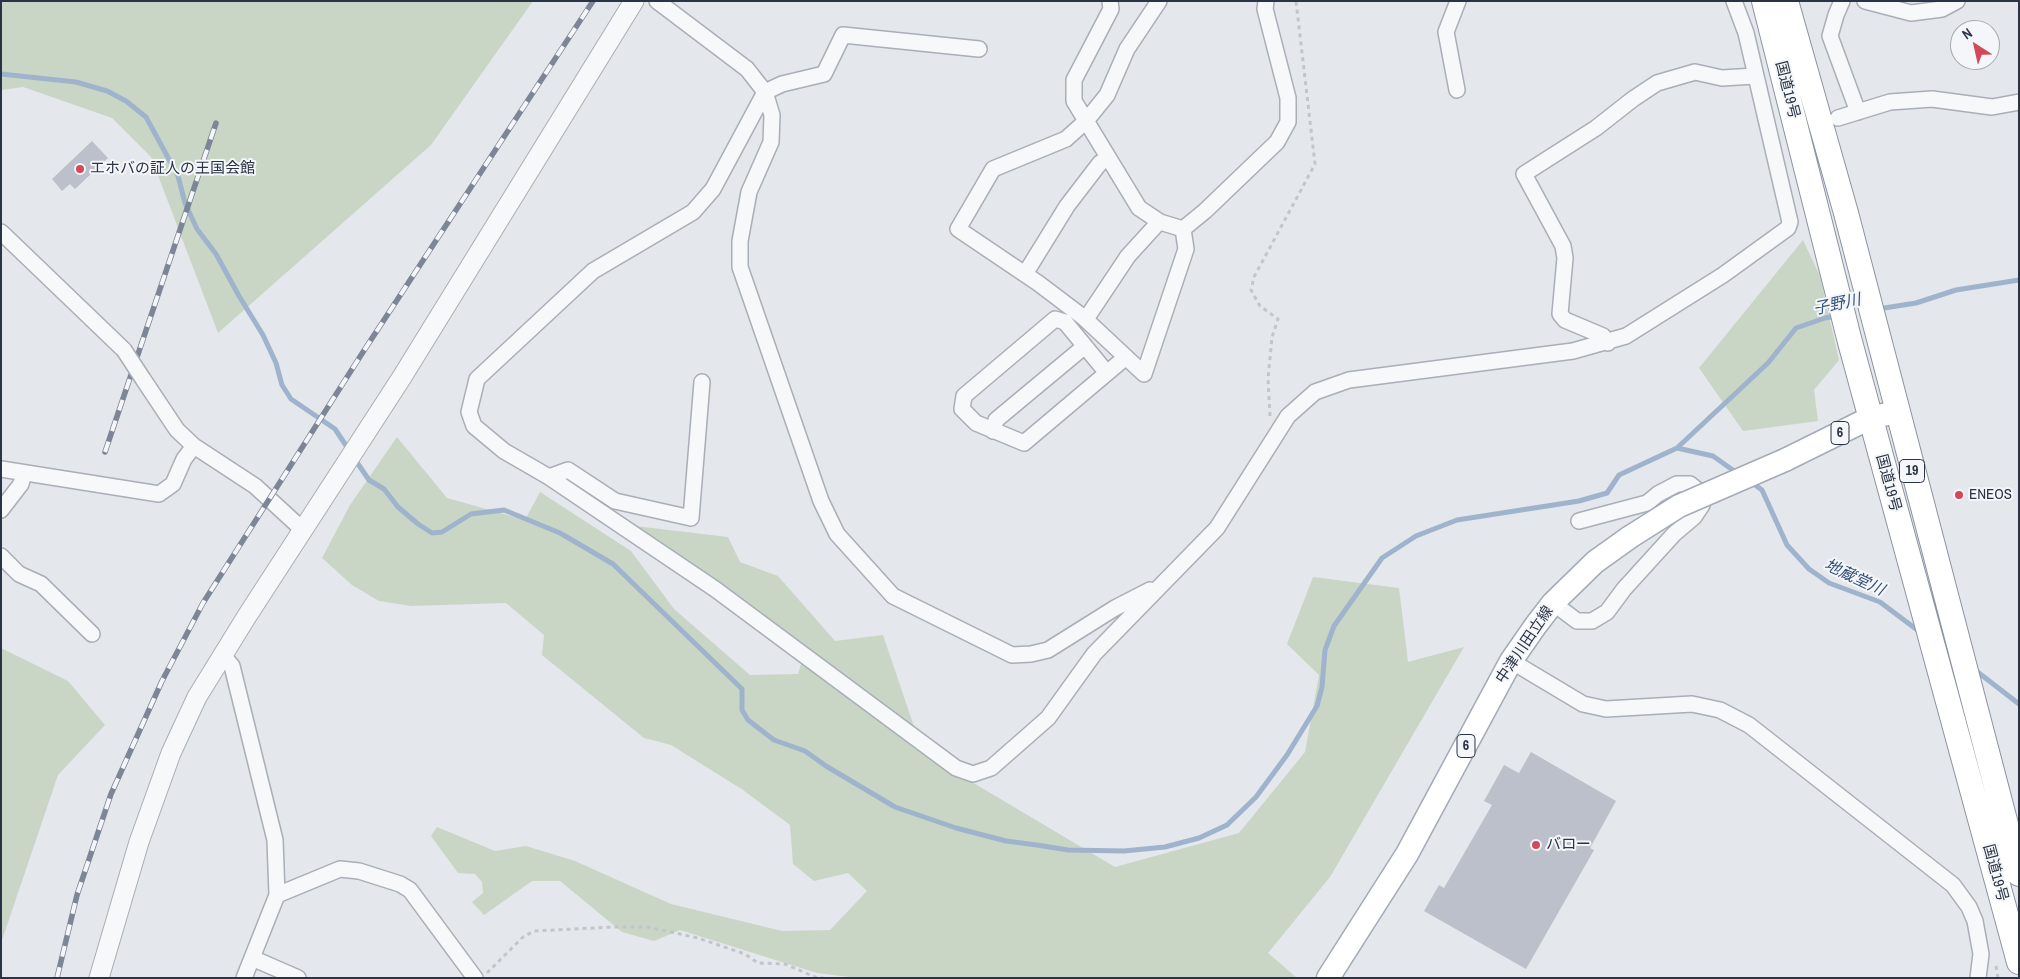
<!DOCTYPE html>
<meta charset="utf-8">
<style>
body{margin:0}
#map{position:relative;width:2020px;height:979px;overflow:hidden;background:#e4e7ec;font-family:"Archivo Narrow",sans-serif}
canvas{display:block}
.frame{position:absolute;inset:0;border:2px solid #2b3445;pointer-events:none}
.north{position:absolute;left:1950px;top:20px;width:50px;height:50px;box-sizing:border-box;background:#f4f6f9;border:1px solid #a4a8b1;border-radius:50%;rotate:325deg;font-size:14px;font-weight:700;line-height:20px;text-align:center;color:#2b3445}
.north::after{content:'';display:block;margin:auto;width:18px;height:22px;background:#d1495b;clip-path:polygon(50% 0,100% 100%,50% 72%,0 100%)}
</style>
<div id="map">
<canvas width="2020" height="979"></canvas>
<div class="frame"></div>
<div class="north">N</div>
</div>
<script>
const g = document.querySelector('canvas').getContext('2d');
g.lineJoin = 'round';
function fillPath(path, color) { g.fillStyle = color; g.fill(path, 'evenodd'); }
const poly = rows => new Path2D(rows.map(r => 'M' + r).join(''));
function strokePath(path, color, width, dash) { g.strokeStyle = color; g.lineWidth = width; g.lineCap = dash ? 'butt' : 'round'; g.setLineDash(dash || []); g.stroke(path); }
function drawText(font, color, halo, rows, align = 'center') {
  g.font = font + ' "Archivo Narrow","Noto Sans JP",sans-serif'; g.lineWidth = 4; g.setLineDash([]); g.textBaseline = 'middle'; g.strokeStyle = halo; g.fillStyle = color; for (const [text, x, y, turn = 0] of rows) {
    g.save(); g.translate(x, y); g.rotate((+turn || 0) * Math.PI / 180); g.textAlign = isNaN(turn) ? turn : align; if (halo) g.strokeText(text, 0, 0); g.fillText(text, 0, 0); g.restore();
  }
}
const green = poly([
 [1,1,421,2,533,1,431,145,218,333,151,157,112,118,23,87,1,90],
 [1803,240,1820,276,1839,360,1814,390,1818,421,1743,431,1699,368],
 [397,437,447,498,525,520,540,492,631,551,674,609,750,675,798,674,806,647,635,526,728,537,740,562,778,576,835,641,883,635,923,753,1115,867,1239,833,1305,752,1319,675,1287,644,1313,577,1399,588,1408,662,1464,647,1330,877,1268,953,1297,978,858,978,817,973,680,930,654,941,622,932,560,881,532,881,484,915,472,902,483,893,482,882,475,874,458,873,431,836,437,827,495,851,526,846,575,861,671,904,782,931,830,930,867,891,848,873,814,881,793,864,790,825,743,790,671,745,644,738,542,655,544,635,506,603,411,606,379,601,352,585,322,558,350,505],
 [1,648,68,681,105,725,58,775,1,943]
]);
const stream = poly([
 [1,74,76,82,107,91,126,101,146,117,178,176,185,203,197,229,216,254,239,296,263,335,276,363,282,385,291,399,335,429,349,450],
 [1878,309,1916,303,1956,290,2019,280],
 [1677,448,1713,456,1737,473],
 [354,458,369,480,384,489,398,507,418,524,432,533,442,532,471,514,504,510,560,533,613,564,742,689,742,710,748,720,774,740,805,751,826,766,895,807,956,828,1006,841,1037,845,1068,850,1124,851,1165,847,1199,838,1227,825,1256,797,1287,755,1317,706,1322,687,1325,650,1334,626,1382,558,1416,536,1457,520,1579,501,1607,493,1619,475,1677,448,1768,363,1796,328,1825,318,1837,316],
 [1751,482,1762,490,1787,545,1809,569,1829,583,1880,602,1920,632],
 [1975,670,2019,704]
]);
const building = poly([
 [92,141,108,158,75,189,70,184,62,191,52,179],
 [1531,752,1616,801,1590,848,1594,850,1526,969,1424,911,1439,885,1444,888,1492,805,1484,801,1504,765,1519,773]
]);
const path = poly([
 [1270,416,1268,379,1272,337,1278,319,1260,306,1251,290,1254,277,1315,164,1296,1],
 [1996,966,1998,978],
 [487,973,523,937,534,931,613,927,648,927,698,938,745,954,758,963,785,964,815,977,823,978]
]);
const minor = poly([
 [657,1,747,69,765,92,772,115,771,142,749,192,740,241,740,267,821,501,837,534,893,596,1012,655,1031,654,1048,650,1115,608,1150,590],
 [1110,1,1111,9,1074,80,1074,101,1139,208,1160,222,1183,229,1205,211,1277,142,1288,122,1288,98,1265,9,1266,1],
 [1159,1,1127,49,1107,95,1086,121,1066,139,993,169,958,229,1038,283,1083,317,1144,374,1186,249,1183,229],
 [1842,1,1836,15,1830,36,1858,112],
 [1865,1,1911,13,1942,9,1957,1],
 [979,49,843,35,824,74,782,84,765,92,713,189,693,212,593,271,477,379,469,412,474,426,504,451,549,477,715,589,956,768,973,774,991,768,1048,718,1094,654,1217,528,1288,416,1315,392,1349,380,1573,351,1626,336,1723,275,1788,228,1790,222,1746,33,1734,1],
 [1457,90,1446,32,1458,1],
 [1838,118,1890,102,1932,99,1992,107,2019,102],
 [1,232,124,350],
 [1025,274,1067,206,1100,163,1108,158],
 [1086,319,1128,256,1159,222],
 [1608,343,1603,336,1565,320,1560,314,1565,258,1563,246,1524,174,1596,128,1633,99,1657,83,1695,72,1722,78,1755,76],
 [1107,373,1065,322,1055,319,964,396,962,409,976,423,1024,443,1126,357],
 [143,379,177,430,194,446,255,486,303,530],
 [993,431,996,420,1085,346],
 [1,469,159,494,173,484,184,459,194,446],
 [549,477,568,470,615,501,691,518,702,382],
 [1,510,21,484,24,473],
 [1,556,19,574,41,584,92,634],
 [1553,603,1577,621,1592,621,1607,612,1624,589,1674,534,1694,517,1702,505,1700,492,1690,484,1677,484,1658,494,1647,503,1579,521],
 [222,654,232,666,275,840,277,895,244,978],
 [1511,661,1583,704,1606,709,1692,704,1720,710,1749,725,1953,885,1969,907,1975,921,1981,954,1978,978],
 [277,895,340,869,359,871,400,884,410,890,475,978],
 [252,958,298,978]
]);
const tertiary = poly([
 [99,978,139,842,171,753,197,697,247,616,402,377,634,1]
]);
const primary = poly([
 [1785,460,1870,418,1896,412],
 [1328,978,1407,854,1511,661,1536,625,1553,603,1595,562,1630,537]
]);
const trunk = poly([
 [1764,1,1850,342,2019,962],
 [1786,1,1846,213,2019,874]
]);
const rail = poly([
 [105,452,216,123],
 [57,978,77,895,111,794,162,681,203,603,363,352,593,1]
]);
const minorBridge = poly([
 [124,350,143,379]
]);
const primaryBridge = poly([
 [1630,537,1679,506,1785,460]
]);
const markers = [
 [80,169,5,"#d1495b"],
 [1959,495,5,"#d1495b"],
 [1536,845,5,"#d1495b"]
];
const shields = [
 [1840,433,18],
 [1912,471,25],
 [1466,746,18]
];
const shieldNames = [
 ["6",1840,433],
 ["19",1912,471],
 ["6",1466,746]
];
const streetNames = [
 ["国道19号",1787,90,76],
 ["国道19号",1888,483,75],
 ["中津川田立線",1525,645,-56],
 ["国道19号",1995,873,75]
];
const poiNames = [
 ["エホバの証人の王国会館",90,169],
 ["ENEOS",1969,495],
 ["バロー",1546,845]
];
const waterNames = [
 ["子野川",1837,305,-12],
 ["地蔵堂川",1854,578,25]
];
fillPath(green, '#c9d6c5');
strokePath(stream, '#9fb4cc', 5);
fillPath(building, '#bbc0ca');
strokePath(minor, '#a9aeb7', 18);
strokePath(tertiary, '#a9aeb7', 21);
strokePath(primary, '#a3abb8', 25);
strokePath(trunk, '#8b94a3', 26);
strokePath(path, '#c2c5cb', 3, [4, 4]);
strokePath(minor, '#f7f8fa', 15);
strokePath(tertiary, '#f7f8fa', 19);
strokePath(primary, '#fff', 22);
strokePath(trunk, '#fff', 24);
strokePath(rail, '#7d8696', 5.5);
strokePath(rail, '#f4f6f9', 4, [11]);
strokePath(minorBridge, '#a9aeb7', 18, []);
strokePath(primaryBridge, '#a3abb8', 25, []);
strokePath(minorBridge, '#f7f8fa', 15);
strokePath(primaryBridge, '#fff', 22);
for (const [x, y, r, color] of markers) { const dot = new Path2D(); dot.arc(x, y, r, 0, 2 * Math.PI); g.fillStyle = color; g.fill(dot); strokePath(dot, '#f4f6f9', 2); }
for (const [x, y, w] of shields) { const box = new Path2D(); box.roundRect(x - w / 2, y - 11.5, w, 23, 4); g.fillStyle = '#f4f6f9'; g.fill(box); strokePath(box, '#2b3445', 1); }
drawText('bold 14px', '#2b3445', null, shieldNames);
drawText('15px', '#2b3445', '#f4f6f9', streetNames);
drawText('15px', '#2b3445', '#f4f6f9', poiNames, 'left');
drawText('italic 16px', '#34527a', '#f4f6f9', waterNames);
</script>
